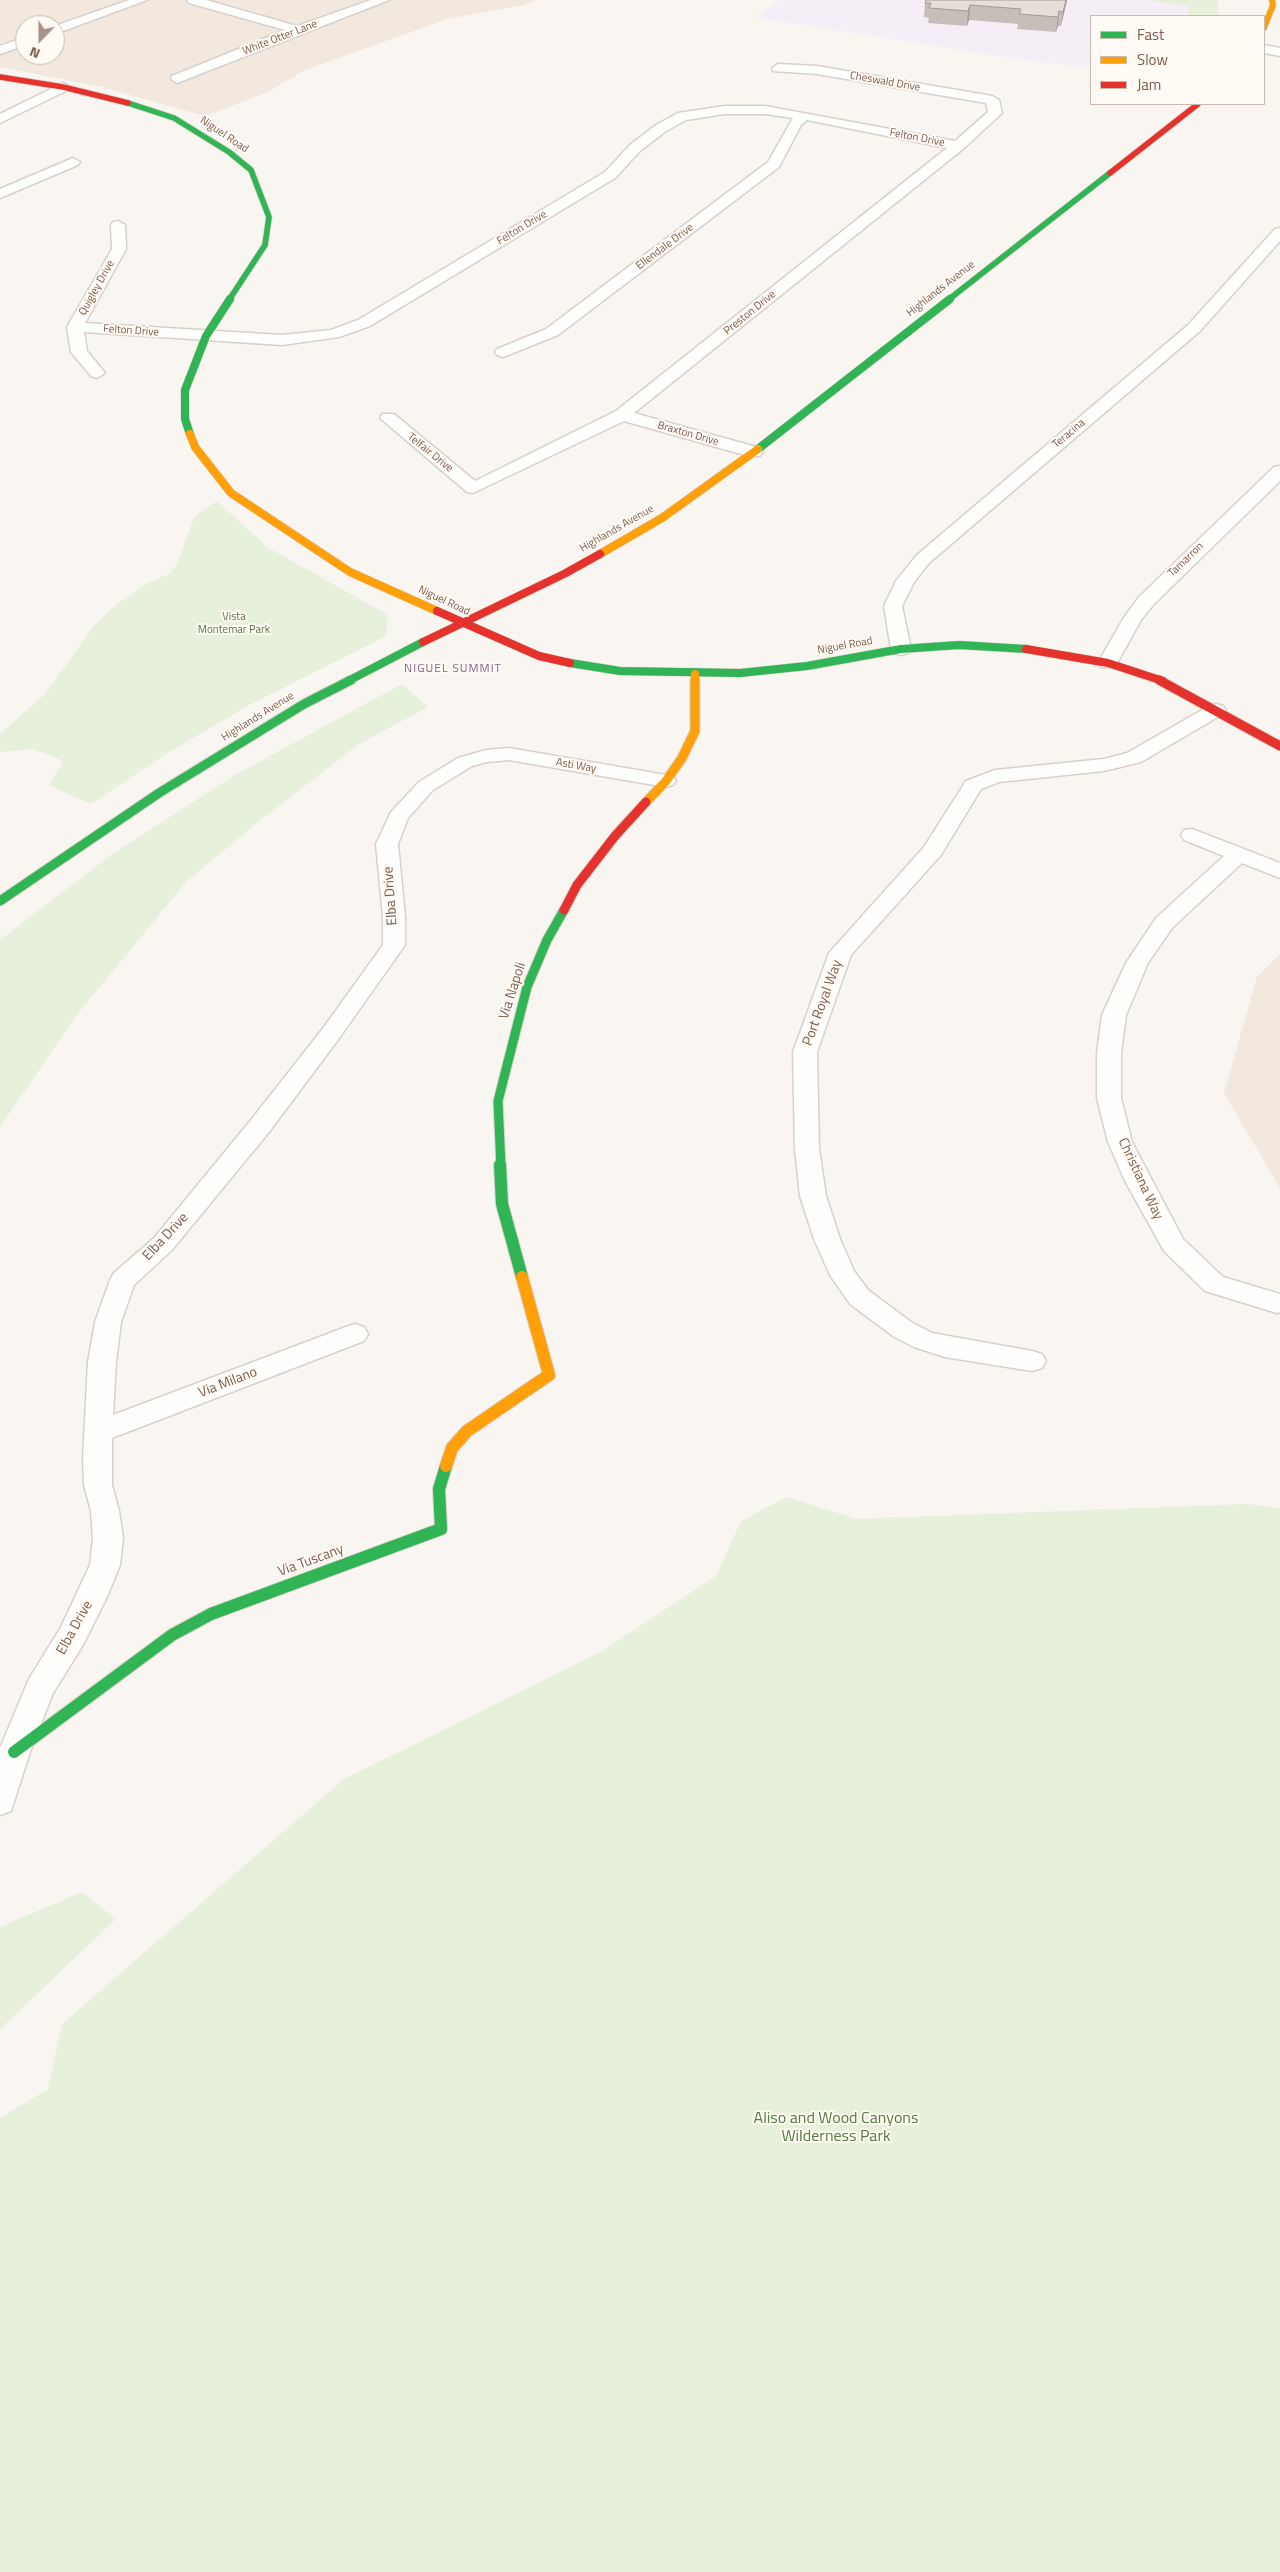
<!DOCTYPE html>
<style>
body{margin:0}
#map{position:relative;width:1280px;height:2572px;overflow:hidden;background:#f9f5f0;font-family:"Titillium Web",sans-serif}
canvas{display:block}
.legend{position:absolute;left:1090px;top:15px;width:175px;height:90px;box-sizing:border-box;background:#fffaf3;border:1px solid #cabbb1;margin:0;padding:6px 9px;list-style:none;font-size:15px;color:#7a5c4d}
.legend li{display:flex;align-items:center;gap:10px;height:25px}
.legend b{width:25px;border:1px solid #cabbb1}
.north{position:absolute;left:15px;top:15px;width:50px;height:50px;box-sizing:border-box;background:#fffaf3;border:1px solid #cabbb1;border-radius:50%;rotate:202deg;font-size:14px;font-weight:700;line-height:20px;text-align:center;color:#7a5c4d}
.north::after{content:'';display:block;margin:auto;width:18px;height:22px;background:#a69286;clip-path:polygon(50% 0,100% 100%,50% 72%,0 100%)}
</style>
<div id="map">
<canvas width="1280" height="2572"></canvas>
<ul class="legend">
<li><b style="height:6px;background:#30b455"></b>Fast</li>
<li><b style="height:6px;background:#ff9f0a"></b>Slow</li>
<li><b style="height:6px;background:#e5322d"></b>Jam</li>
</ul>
<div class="north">N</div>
</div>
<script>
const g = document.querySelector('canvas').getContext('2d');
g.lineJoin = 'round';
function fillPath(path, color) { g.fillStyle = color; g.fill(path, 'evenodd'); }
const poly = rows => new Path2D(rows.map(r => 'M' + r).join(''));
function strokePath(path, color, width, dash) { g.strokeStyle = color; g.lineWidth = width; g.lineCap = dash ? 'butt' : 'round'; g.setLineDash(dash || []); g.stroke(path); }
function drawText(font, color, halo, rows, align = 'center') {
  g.font = font + ' "Titillium Web",sans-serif'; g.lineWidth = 4; g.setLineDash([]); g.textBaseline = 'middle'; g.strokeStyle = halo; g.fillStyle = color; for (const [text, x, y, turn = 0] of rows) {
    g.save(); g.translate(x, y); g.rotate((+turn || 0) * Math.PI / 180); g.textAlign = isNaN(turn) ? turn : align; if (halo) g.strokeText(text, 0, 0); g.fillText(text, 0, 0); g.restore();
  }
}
const residential = poly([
 [0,0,538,0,524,5,447,19,303,71,266,93,205,116,102,87,0,67],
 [25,25,55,25,55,55,25,55],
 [1280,954,1280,1188,1224,1093,1257,977]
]);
const education = poly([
 [781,0,1145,0,1188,6,1189,11,1186,16,1091,16,1091,68,1010,58,755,17]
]);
const green = poly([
 [1145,0,1218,0,1218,16,1186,16,1189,12,1188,6],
 [217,501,267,547,388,615,386,636,251,704,169,752,91,804,49,785,62,763,59,759,32,749,0,752,0,734,45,694,94,626,113,607,146,584,171,573,179,560,194,517],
 [402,684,428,707,359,744,258,822,186,882,76,1016,0,1127,0,940,111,855,235,775],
 [787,1497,857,1519,1247,1504,1280,1508,1280,2572,0,2572,0,2118,48,2089,62,2024,344,1779,599,1653,716,1576,741,1521],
 [82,1892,116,1919,0,2029,0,1927]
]);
const street = poly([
 [129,0,147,0,55,34,55,26,129,0],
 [187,0,206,0,297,26,371,0,389,0,177,83,171,79,172,76,285,30,189,3,187,0],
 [25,37,25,45,0,54,0,46,25,37],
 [1264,45,1280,48,1280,56,1264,53,1264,45],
 [778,64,817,66,992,96,999,100,1002,113,963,149,634,413,760,448,763,452,760,456,748,456,624,421,473,493,467,492,380,418,382,414,394,414,475,481,616,411,947,148,807,120,801,125,779,167,558,335,503,357,497,355,495,352,497,349,546,329,768,162,793,118,765,114,725,114,686,120,666,131,640,151,615,178,370,326,339,337,282,345,84,332,87,351,105,373,97,378,91,376,71,352,67,327,112,249,111,225,113,222,118,221,125,225,126,249,85,323,282,335,331,330,358,320,605,172,630,145,656,125,678,113,725,106,765,106,955,141,988,112,986,103,817,74,773,71,772,68,778,64],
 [63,83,70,87,68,90,0,123,0,114,63,83],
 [73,158,80,162,78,165,0,198,0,189,73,158],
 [1280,228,1280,241,1200,331,929,563,914,582,902,606,911,649,908,653,901,655,894,653,891,649,884,606,896,581,917,555,1188,325,1275,229,1280,228],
 [1280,466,1280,481,1153,605,1141,620,1115,667,1101,667,1098,663,1123,619,1139,597,1274,467,1280,466],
 [1216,704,1223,706,1226,710,1223,714,1141,762,1104,771,999,782,981,789,941,855,851,955,817,1052,819,1149,826,1196,840,1239,854,1271,868,1290,911,1322,932,1333,1032,1351,1042,1354,1046,1361,1042,1368,1032,1371,945,1357,914,1347,893,1336,850,1304,830,1275,814,1239,800,1196,795,1149,793,1052,829,953,924,847,966,781,995,770,1104,759,1127,753,1209,706,1216,704],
 [509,748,666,775,673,777,676,781,673,785,666,787,509,760,487,762,472,766,433,790,408,818,398,844,405,917,405,945,340,1037,269,1132,172,1250,134,1285,121,1322,116,1362,113,1415,346,1327,355,1324,364,1327,368,1334,364,1341,112,1438,112,1485,119,1511,123,1538,120,1565,107,1597,83,1645,53,1693,30,1752,11,1811,0,1815,0,1748,29,1679,61,1627,90,1565,93,1538,91,1511,84,1485,83,1459,88,1362,95,1322,110,1280,114,1273,154,1238,251,1120,324,1027,383,945,383,917,376,844,391,812,419,782,458,758,486,750,509,748],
 [1192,829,1280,863,1280,878,1242,863,1172,928,1148,963,1126,1015,1121,1053,1121,1098,1132,1142,1183,1239,1223,1277,1280,1294,1280,1312,1277,1313,1205,1291,1164,1251,1125,1181,1108,1142,1097,1098,1097,1053,1102,1015,1126,963,1156,918,1224,856,1184,840,1181,835,1184,830,1192,829]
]);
const fastFar3 = poly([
 [128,103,174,118,229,152,251,170,269,217,265,245,229,300],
 [948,300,1110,173]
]);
const fastFar2 = poly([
 [190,434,185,419,185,390,206,336,230,299],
 [758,449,950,299],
 [570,663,620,671,740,673,807,666,901,649,959,645,1026,649],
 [348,681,423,642]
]);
const fastFar1 = poly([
 [0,901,159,793,304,704,351,680],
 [501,1167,498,1101,527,987,547,940,564,910]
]);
const fast = poly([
 [500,1165,502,1204,522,1277],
 [14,1752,172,1635,211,1614,441,1529,439,1489,446,1466]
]);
const slowFar3 = poly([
 [1264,28,1273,5,1272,0]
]);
const slowFar2 = poly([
 [190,434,195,447,231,493,350,572,437,611],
 [600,554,662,518,758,449],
 [695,674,695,681]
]);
const slowFar1 = poly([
 [646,802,666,781,682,758,695,731,695,680]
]);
const slow = poly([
 [446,1466,452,1448,467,1431,549,1375,522,1277]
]);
const jamFar2 = poly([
 [0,77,63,87,128,103],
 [1110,173,1198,104]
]);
const jamFar1 = poly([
 [437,611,539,656,570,663],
 [423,642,564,574,600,554],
 [1026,649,1108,663,1163,681]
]);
const jam = poly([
 [1159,680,1280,746],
 [564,910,577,885,615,836,646,802]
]);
const wall = poly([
 [1067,0,1061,26,1058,26,1056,32,1017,29,1018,24,969,20,967,26,928,23,929,18,924,17,925,3]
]);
const shadedWall = poly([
 [1066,0,1067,0,1061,26,1063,12],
 [970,5,969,20,967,26,968,11],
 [1059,11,1058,26,1056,32,1058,17]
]);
const building = poly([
 [926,0,1066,0,1063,12,1059,11,1058,17,1019,14,1021,9,970,5,968,11,929,8,931,3,925,3,926,0]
]);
const farStreetnames = [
 ["White Otter Lane",280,38,-21],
 ["Cheswald Drive",885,82,10],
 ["Niguel Road",224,135,34],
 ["Felton Drive",917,138,11],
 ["Felton Drive",522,228,-31],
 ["Ellendale Drive",665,247,-37],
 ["Quigley Drive",97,288,-61],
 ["Highlands Avenue",941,289,-38],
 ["Preston Drive",750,313,-39],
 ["Felton Drive",131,331,4],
 ["Braxton Drive",688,434,16],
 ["Teracina",1069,434,-40],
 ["Telfair Drive",430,453,39],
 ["Highlands Avenue",617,529,-30],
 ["Tamarron",1186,560,-44],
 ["Niguel Road",444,601,25],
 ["Niguel Road",845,646,-10],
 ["Highlands Avenue",258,717,-32],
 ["Asti Way",576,766,10]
];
const farParknames = [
 ["Vista",234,617],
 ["Montemar Park",234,630]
];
const farNeighbourhoodnames = [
 ["NIGUEL SUMMIT",453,669]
];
const streetNames = [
 ["Elba Drive",391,896,-94],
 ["Via Napoli",513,991,-72],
 ["Port Royal Way",823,1003,-70],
 ["Christiana Way",1140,1179,65],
 ["Elba Drive",166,1237,-47],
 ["Via Milano",228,1383,-21],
 ["Via Tuscany",311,1561,-20],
 ["Elba Drive",75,1628,-61]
];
const nearParknames = [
 ["Aliso and Wood Canyons",836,2119],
 ["Wilderness Park",836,2137]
];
fillPath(residential, '#f2e8de');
fillPath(education, '#f6eef6');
fillPath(green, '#e7f0db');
strokePath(street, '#d7d1cb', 3);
strokePath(fastFar3, '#d9d2cb', 7);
strokePath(fastFar2, '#d9d2cb', 9);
strokePath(fastFar1, '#d9d2cb', 11);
strokePath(fast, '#d9d2cb', 14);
strokePath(slowFar3, '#d9d2cb', 7);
strokePath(slowFar2, '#d9d2cb', 9);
strokePath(slowFar1, '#d9d2cb', 11);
strokePath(slow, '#d9d2cb', 14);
strokePath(jamFar2, '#d9d2cb', 7);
strokePath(jamFar1, '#d9d2cb', 9);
strokePath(jam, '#d9d2cb', 11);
fillPath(street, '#fefefd');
strokePath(fastFar3, '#30b455', 5.5);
strokePath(fastFar2, '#30b455', 8);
strokePath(fastFar1, '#30b455', 9);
strokePath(fast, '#30b455', 12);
strokePath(slowFar3, '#ff9f0a', 5.5);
strokePath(slowFar2, '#ff9f0a', 8);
strokePath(slowFar1, '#ff9f0a', 9);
strokePath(slow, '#ff9f0a', 12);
strokePath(jamFar2, '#e5322d', 5.5);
strokePath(jamFar1, '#e5322d', 8);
strokePath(jam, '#e5322d', 9);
fillPath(wall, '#c6bfb9');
fillPath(shadedWall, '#a19b96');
fillPath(building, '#e6ded7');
strokePath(building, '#a19b96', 1);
drawText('11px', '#7a5c4d', '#fffaf3', farStreetnames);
drawText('11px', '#537a41', '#fffaf3', farParknames);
g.letterSpacing = '1px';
drawText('12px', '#846695', '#fffaf3', farNeighbourhoodnames);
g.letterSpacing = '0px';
drawText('14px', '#7a5c4d', '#fffaf3', streetNames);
drawText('16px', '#537a41', '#fffaf3', nearParknames);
</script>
